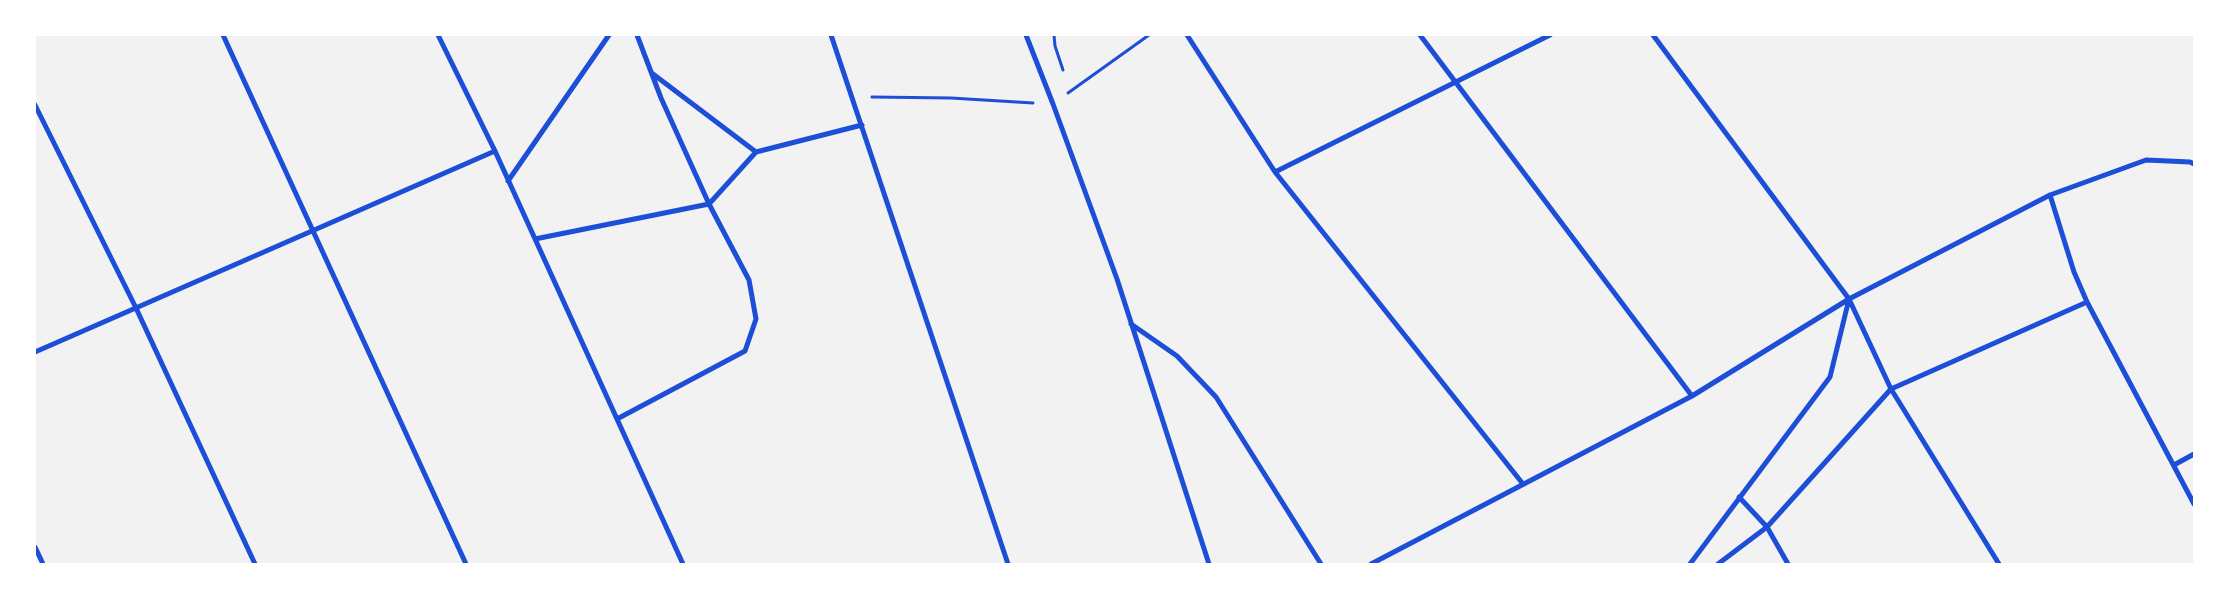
<!DOCTYPE html>
<style>
body{margin:0}
#map{position:relative;width:2229px;height:599px;overflow:hidden;background:#f2f2f2;font-family:Ubuntu,sans-serif}
canvas{display:block}
.frame{position:absolute;inset:0;border:36px solid #fff;pointer-events:none}
</style>
<div id="map">
<canvas width="2229" height="599"></canvas>
<div class="frame"></div>
</div>
<script>
const g = document.querySelector('canvas').getContext('2d');
g.lineJoin = 'round';
const poly = rows => new Path2D(rows.map(r => 'M' + r).join(''));
function strokePath(path, color, width, dash) { g.strokeStyle = color; g.lineWidth = width; g.lineCap = dash ? 'butt' : 'round'; g.setLineDash(dash || []); g.stroke(path); }
const path = poly([
 [1054,35,1055,46,1063,70],
 [1068,93,1149,35],
 [872,97,951,98,1033,103]
]);
const minor = poly([
 [223,35,466,564],
 [438,35,495,151,683,564],
 [831,35,1008,564],
 [1026,35,1053,104,1117,279,1209,564],
 [1187,35,1275,172,1523,484],
 [1420,35,1692,396],
 [1653,35,1849,299,1891,389,1999,564],
 [653,74,756,152],
 [35,105,136,308,255,564],
 [1275,172,1550,35],
 [508,181,609,35],
 [2050,195,2074,272,2087,302,2194,504],
 [535,239,709,204,756,152,862,125],
 [1131,324,1177,356,1216,397,1321,564],
 [35,352,495,151],
 [617,419,745,351,756,319,749,280,709,204,661,98,637,35],
 [2174,465,2194,454],
 [1739,497,1767,527,1788,564],
 [35,547,43,564],
 [1371,564,1692,396,1849,299,2050,195,2146,160,2190,162,2194,164],
 [1690,564,1830,377,1849,299],
 [1718,564,1767,527,1891,389,2087,302]
]);
strokePath(path, '#1d4ed8', 3);
strokePath(minor, '#1d4ed8', 5);
</script>
